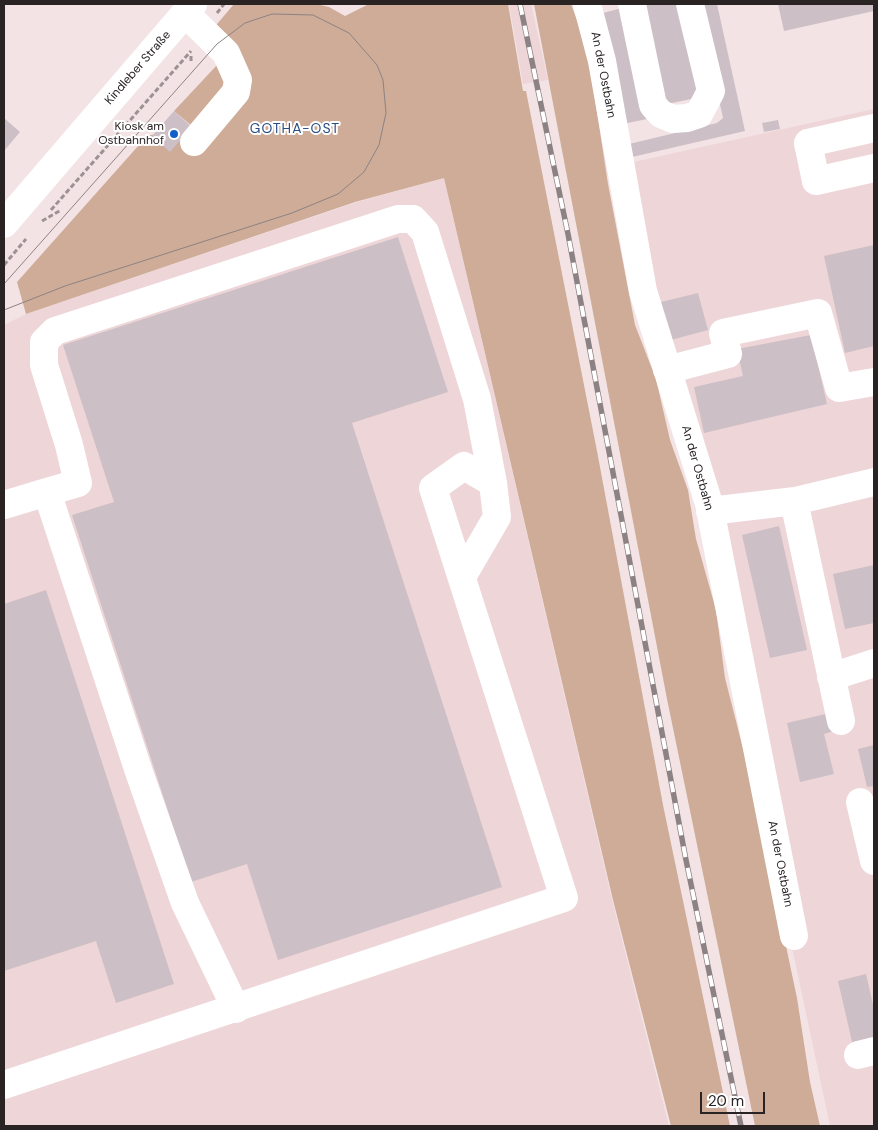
<!DOCTYPE html>
<meta charset="utf-8">
<style>
body{margin:0}
#map{position:relative;width:878px;height:1130px;overflow:hidden;background:#f3e3e5;font-family:"DM Sans",sans-serif}
canvas{display:block}
.frame{position:absolute;inset:0;border:5px solid #292324;pointer-events:none}
.scale{position:absolute;left:700px;top:1092px;width:65px;height:22px;box-sizing:border-box;border:2px solid #292324;border-top:0;padding-left:6px;font-size:15px;line-height:18px;white-space:nowrap;color:#292324;-webkit-text-stroke:4px #fff;paint-order:stroke}
</style>
<div id="map">
<canvas width="878" height="1130"></canvas>
<div class="frame"></div>
<div class="scale">20 m</div>
</div>
<script>
const g = document.querySelector('canvas').getContext('2d');
g.lineJoin = 'round';
function fillPath(path, color) { g.fillStyle = color; g.fill(path, 'evenodd'); }
const poly = rows => new Path2D(rows.map(r => 'M' + r).join(''));
function strokePath(path, color, width, dash) { g.strokeStyle = color; g.lineWidth = width; g.lineCap = dash ? 'butt' : 'round'; g.setLineDash(dash || []); g.stroke(path); }
function drawText(font, color, halo, rows, align = 'center') {
  g.font = font + ' "DM Sans",sans-serif'; g.lineWidth = 4; g.setLineDash([]); g.textBaseline = 'middle'; g.strokeStyle = halo; g.fillStyle = color; for (const [text, x, y, turn = 0] of rows) {
    g.save(); g.translate(x, y); g.rotate((+turn || 0) * Math.PI / 180); g.textAlign = isNaN(turn) ? turn : align; if (halo) g.strokeText(text, 0, 0); g.fillText(text, 0, 0); g.restore();
  }
}
const built = poly([
 [509,4,531,4,548,80,523,84],
 [874,109,874,1126,830,1126,720,609,611,167],
 [444,178,612,900,669,1126,4,1126,4,325,26,314,354,203]
]);
const green = poly([
 [234,4,316,4,329,7,345,16,369,4,508,4,523,91,526,91,597,451,663,805,730,1126,671,1126,613,900,444,178,355,202,26,314,17,282,147,136,192,126,174,111,232,49,212,30],
 [534,4,571,4,587,47,608,184,635,325,656,379,670,440,688,490,696,539,716,610,725,678,750,776,797,998,810,1082,820,1126,755,1126,667,699]
]);
const building = poly([
 [643,4,681,4,701,97,662,105],
 [698,4,717,4,745,131,632,157,629,144,717,123,723,118],
 [778,4,874,4,874,11,784,31],
 [622,8,647,119,618,125,603,13],
 [174,111,192,127,170,152,152,136],
 [4,118,20,132,4,151],
 [778,120,780,129,764,132,762,123],
 [398,237,448,392,352,423,502,887,278,960,247,864,191,882,72,515,114,502,63,345],
 [874,245,874,346,845,353,824,256],
 [698,293,708,330,667,341,657,303],
 [811,335,827,404,704,433,694,387,743,376,737,349],
 [779,526,807,650,770,658,742,535],
 [874,565,874,623,845,629,833,574],
 [46,590,174,984,116,1003,96,941,4,971,4,604],
 [830,713,834,731,824,734,834,774,800,782,787,723],
 [874,745,874,786,867,787,858,749],
 [866,974,874,1009,874,1041,853,1046,838,981]
]);
const path = poly([
 [217,13,224,4],
 [191,61,191,54],
 [51,210,191,51],
 [42,221,61,210],
 [4,265,26,239]
]);
const minor = poly([
 [587,4,602,61,643,291,709,504,794,936],
 [632,4,653,105,661,114,673,119,687,118,699,114,711,91,690,4],
 [185,13,226,53,238,80,236,92,194,142],
 [874,128,808,143,816,181,874,168],
 [667,370,728,354,723,333,818,313,839,388,874,382],
 [47,492,78,483,69,445,44,365,44,342,55,331,398,219,413,219,425,232,477,399,493,483],
 [794,501,841,721],
 [4,505,47,492,139,772,185,903,236,1009],
 [710,511,795,501,874,482],
 [831,677,874,663],
 [860,802,874,861],
 [858,1055,874,1051],
 [4,1085,564,898,433,488,464,466,493,483,497,517,462,577]
]);
const major = poly([
 [4,224,193,4]
]);
const tram = poly([
 [4,284,217,44,245,23,272,14,313,15,349,33,377,65,383,80,386,113,379,145,364,172,338,194,292,213,65,286,4,310]
]);
const rail = poly([
 [520,4,568,234,686,860,741,1126]
]);
const markers = [
 [174,134,5,"#115ec9"]
];
const streetNames = [
 ["Kindleber Straße",138,68,-49],
 ["An der Ostbahn",603,75,79],
 ["An der Ostbahn",697,468,74],
 ["An der Ostbahn",780,864,79]
];
const poiNames = [
 ["Kiosk am",164,127],
 ["Ostbahnhof",164,141]
];
const neighbourhoodNames = [
 ["GOTHA-OST",295,129]
];
fillPath(built, '#eed5d8');
fillPath(green, '#ceac97');
fillPath(building, '#cdbfc6');
strokePath(path, '#9d9293', 3, [5, 2.5]);
strokePath(minor, '#fff', 28);
strokePath(major, '#fff', 28);
strokePath(tram, '#8d8283', 1);
strokePath(rail, '#8d8283', 5.5);
strokePath(rail, '#fff', 4, [11]);
for (const [x, y, r, color] of markers) { const dot = new Path2D(); dot.arc(x, y, r, 0, 2 * Math.PI); g.fillStyle = color; g.fill(dot); strokePath(dot, '#fff', 2); }
drawText('12px', '#292324', '#fff', streetNames);
drawText('12px', '#292324', '#fff', poiNames, 'right');
g.letterSpacing = '1px';
drawText('14px', '#2a4e84', '#fff', neighbourhoodNames);
g.letterSpacing = '0px';
</script>
